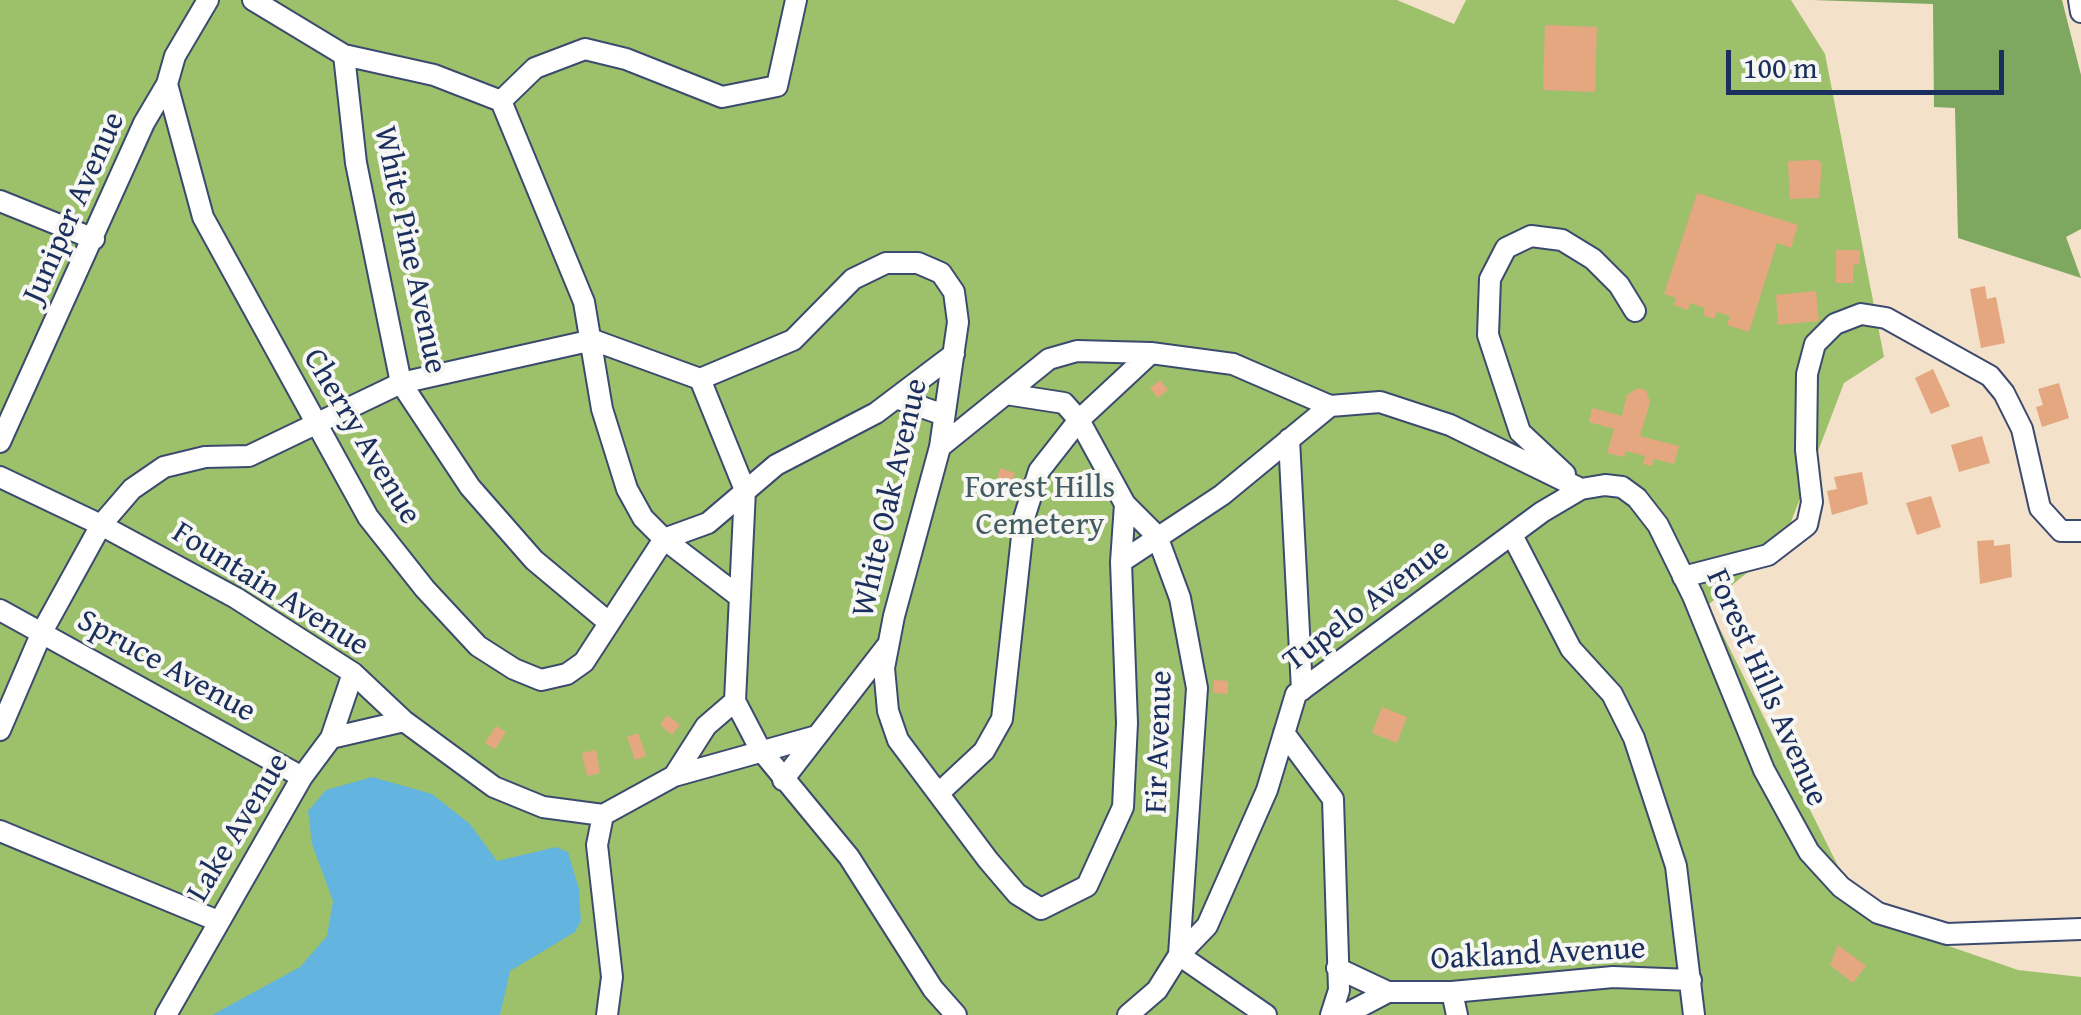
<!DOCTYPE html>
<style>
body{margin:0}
#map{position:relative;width:2081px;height:1015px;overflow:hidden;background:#f4e1ca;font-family:"Gentium Book Plus",serif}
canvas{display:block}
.scale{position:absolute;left:1726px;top:50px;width:278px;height:45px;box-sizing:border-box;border:5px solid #1b2f5e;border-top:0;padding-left:12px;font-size:30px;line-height:35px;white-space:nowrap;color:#1b2f5e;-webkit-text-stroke:8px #f6f6f2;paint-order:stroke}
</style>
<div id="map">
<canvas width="2081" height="1015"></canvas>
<div class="scale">100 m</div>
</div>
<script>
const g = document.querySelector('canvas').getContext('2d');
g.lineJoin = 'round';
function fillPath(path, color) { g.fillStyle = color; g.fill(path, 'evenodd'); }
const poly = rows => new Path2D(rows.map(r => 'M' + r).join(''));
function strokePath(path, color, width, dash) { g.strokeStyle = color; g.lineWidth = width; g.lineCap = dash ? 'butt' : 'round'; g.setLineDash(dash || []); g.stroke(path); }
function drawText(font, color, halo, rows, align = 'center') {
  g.font = font + ' "Gentium Book Plus",serif'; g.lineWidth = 8; g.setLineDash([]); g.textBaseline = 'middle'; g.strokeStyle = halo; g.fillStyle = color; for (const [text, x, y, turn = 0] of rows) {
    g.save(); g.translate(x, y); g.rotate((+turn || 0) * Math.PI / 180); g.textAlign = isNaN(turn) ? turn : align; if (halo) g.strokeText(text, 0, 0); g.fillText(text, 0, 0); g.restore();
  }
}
const green = poly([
 [0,0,1397,0,1454,24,1466,0,1791,0,1825,54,1884,357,1844,383,1783,543,1708,605,1838,866,1885,924,2018,970,2081,977,2081,1015,0,1015]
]);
const forest = poly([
 [1812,0,2062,0,2081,75,2081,229,2066,237,2081,278,1958,238,1955,108,1934,107,1933,4]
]);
const water = poly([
 [372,777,432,794,470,824,497,861,556,847,568,852,579,889,581,921,575,932,510,971,500,1015,212,1015,300,967,327,936,333,901,312,844,308,811,326,790]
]);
const building = poly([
 [1545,25,1597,27,1595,92,1543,90],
 [1818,160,1822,164,1819,198,1790,199,1788,161],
 [1697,193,1798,225,1791,248,1777,243,1749,332,1727,325,1730,316,1717,312,1714,319,1703,315,1705,308,1690,303,1688,310,1674,305,1676,298,1664,294],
 [1836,250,1860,250,1860,264,1853,265,1853,283,1836,283],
 [1985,286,1987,299,1996,297,2005,343,1981,348,1970,289],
 [1816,291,1819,321,1778,325,1776,295],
 [1933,369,1950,406,1931,414,1915,378],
 [1160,380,1168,390,1158,398,1150,388],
 [2059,383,2069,418,2042,427,2036,407,2043,405,2038,389],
 [1638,388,1646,390,1650,402,1640,436,1679,446,1674,464,1654,459,1652,466,1643,464,1645,456,1626,451,1624,457,1607,453,1614,429,1589,422,1592,408,1622,416,1627,395],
 [1982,436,1990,463,1959,472,1951,445],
 [1000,468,1015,473,1011,484,997,479],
 [1862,472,1868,504,1832,515,1827,491,1837,489,1834,477],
 [1931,496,1941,527,1917,535,1906,503],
 [1994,540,1994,546,2010,544,2012,577,1980,584,1977,541],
 [1214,680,1228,681,1228,694,1213,693],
 [1382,707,1407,717,1397,743,1372,733],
 [667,715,680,725,672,735,660,725],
 [496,726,506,732,495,749,485,743],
 [638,733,646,756,635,760,627,737],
 [596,750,600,773,587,776,582,753],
 [1838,945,1866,966,1853,983,1830,965]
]);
const minor = poly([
 [253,0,344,55,434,75,501,101,584,302,602,409,627,489,643,518,664,539,737,595],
 [2079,0,2081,12],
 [344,55,356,163,401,383,470,487,534,560,607,621],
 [167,84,203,217,368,517,425,589,478,646,514,669,541,680,567,674,584,662,664,539,708,523,776,465,876,413,954,354],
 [501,101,535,68,585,49,626,59,722,97,777,86,796,0],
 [0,201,94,239],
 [593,340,700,379,793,340,853,279,886,263,918,263,941,273,954,292,958,322,940,447,894,616,884,668,888,711,898,740,988,860,1017,894,1041,909,1087,886,1123,807,1127,723,1121,562,1125,504],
 [700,379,745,490,735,701,760,749,849,857,933,989,956,1015],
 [1006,394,1064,403,1079,420,1125,504,1157,536,1180,598,1197,688,1179,955],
 [896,398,944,415],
 [1289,439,1302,690],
 [0,442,144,123,167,84,175,56,208,0],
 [940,447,1049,359,1077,351,1151,353,1233,364,1330,406,1380,402,1450,425,1581,489],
 [1565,474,1520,432,1488,335,1490,279,1506,248,1531,236,1562,240,1593,259,1619,285,1635,311],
 [0,477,101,525,236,598,353,673,404,721,494,787,543,807,603,815],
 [1512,535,1571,649,1612,694,1634,738,1676,866,1694,1015],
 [1121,562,1222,495,1330,406],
 [1683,577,1768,555,1807,525,1812,502,1806,450,1807,374,1815,344,1835,324,1861,314,1886,318,1990,376,2004,393,2022,429,2040,508,2061,531,2081,531],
 [0,610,302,777],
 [0,730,42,632,101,525,132,489,164,467,205,457,249,456,401,383,593,340],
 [1284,733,1333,799,1339,990,1331,1015],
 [331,738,353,673],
 [674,776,817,736],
 [783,780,886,647],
 [939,793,984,751,1002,719,1024,518,1039,471,1079,420,1151,353],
 [603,815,597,845,612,977,607,1015],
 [603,815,674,776,706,726,735,701],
 [0,831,218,921],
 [1179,955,1266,1015],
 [1337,968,1388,992],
 [1452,992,1457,1015],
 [166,1015,302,777,331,738,404,721],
 [1128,1015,1157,990,1179,955,1207,926,1267,790,1296,694,1542,512,1581,489,1605,485,1622,487,1637,498,1658,525,1693,596,1764,770,1809,852,1841,887,1878,913,1947,934,2081,929],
 [1344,1015,1388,992,1452,992,1613,977,1691,980]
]);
const streetNames = [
 ["Juniper Avenue",75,208,-66],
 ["White Pine Avenue",409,250,78],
 ["Cherry Avenue",361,437,59],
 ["White Oak Avenue",891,498,-77],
 ["Fountain Avenue",270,590,32],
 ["Tupelo Avenue",1367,606,-37],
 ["Spruce Avenue",166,667,29],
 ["Forest Hills Avenue",1766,688,66],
 ["Fir Avenue",1160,742,-88],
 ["Lake Avenue",239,828,-59],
 ["Oakland Avenue",1538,955,-3]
];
const parkNames = [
 ["Forest Hills",1040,489],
 ["Cemetery",1040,526]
];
fillPath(green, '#9dc16b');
fillPath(forest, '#7ea75f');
fillPath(water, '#63b4de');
fillPath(building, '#e4a780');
strokePath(minor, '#3c4a6e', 24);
strokePath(minor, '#fff', 20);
drawText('32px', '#1b2f5e', '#f6f6f2', streetNames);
drawText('32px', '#425b62', '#f6f6f2', parkNames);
</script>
